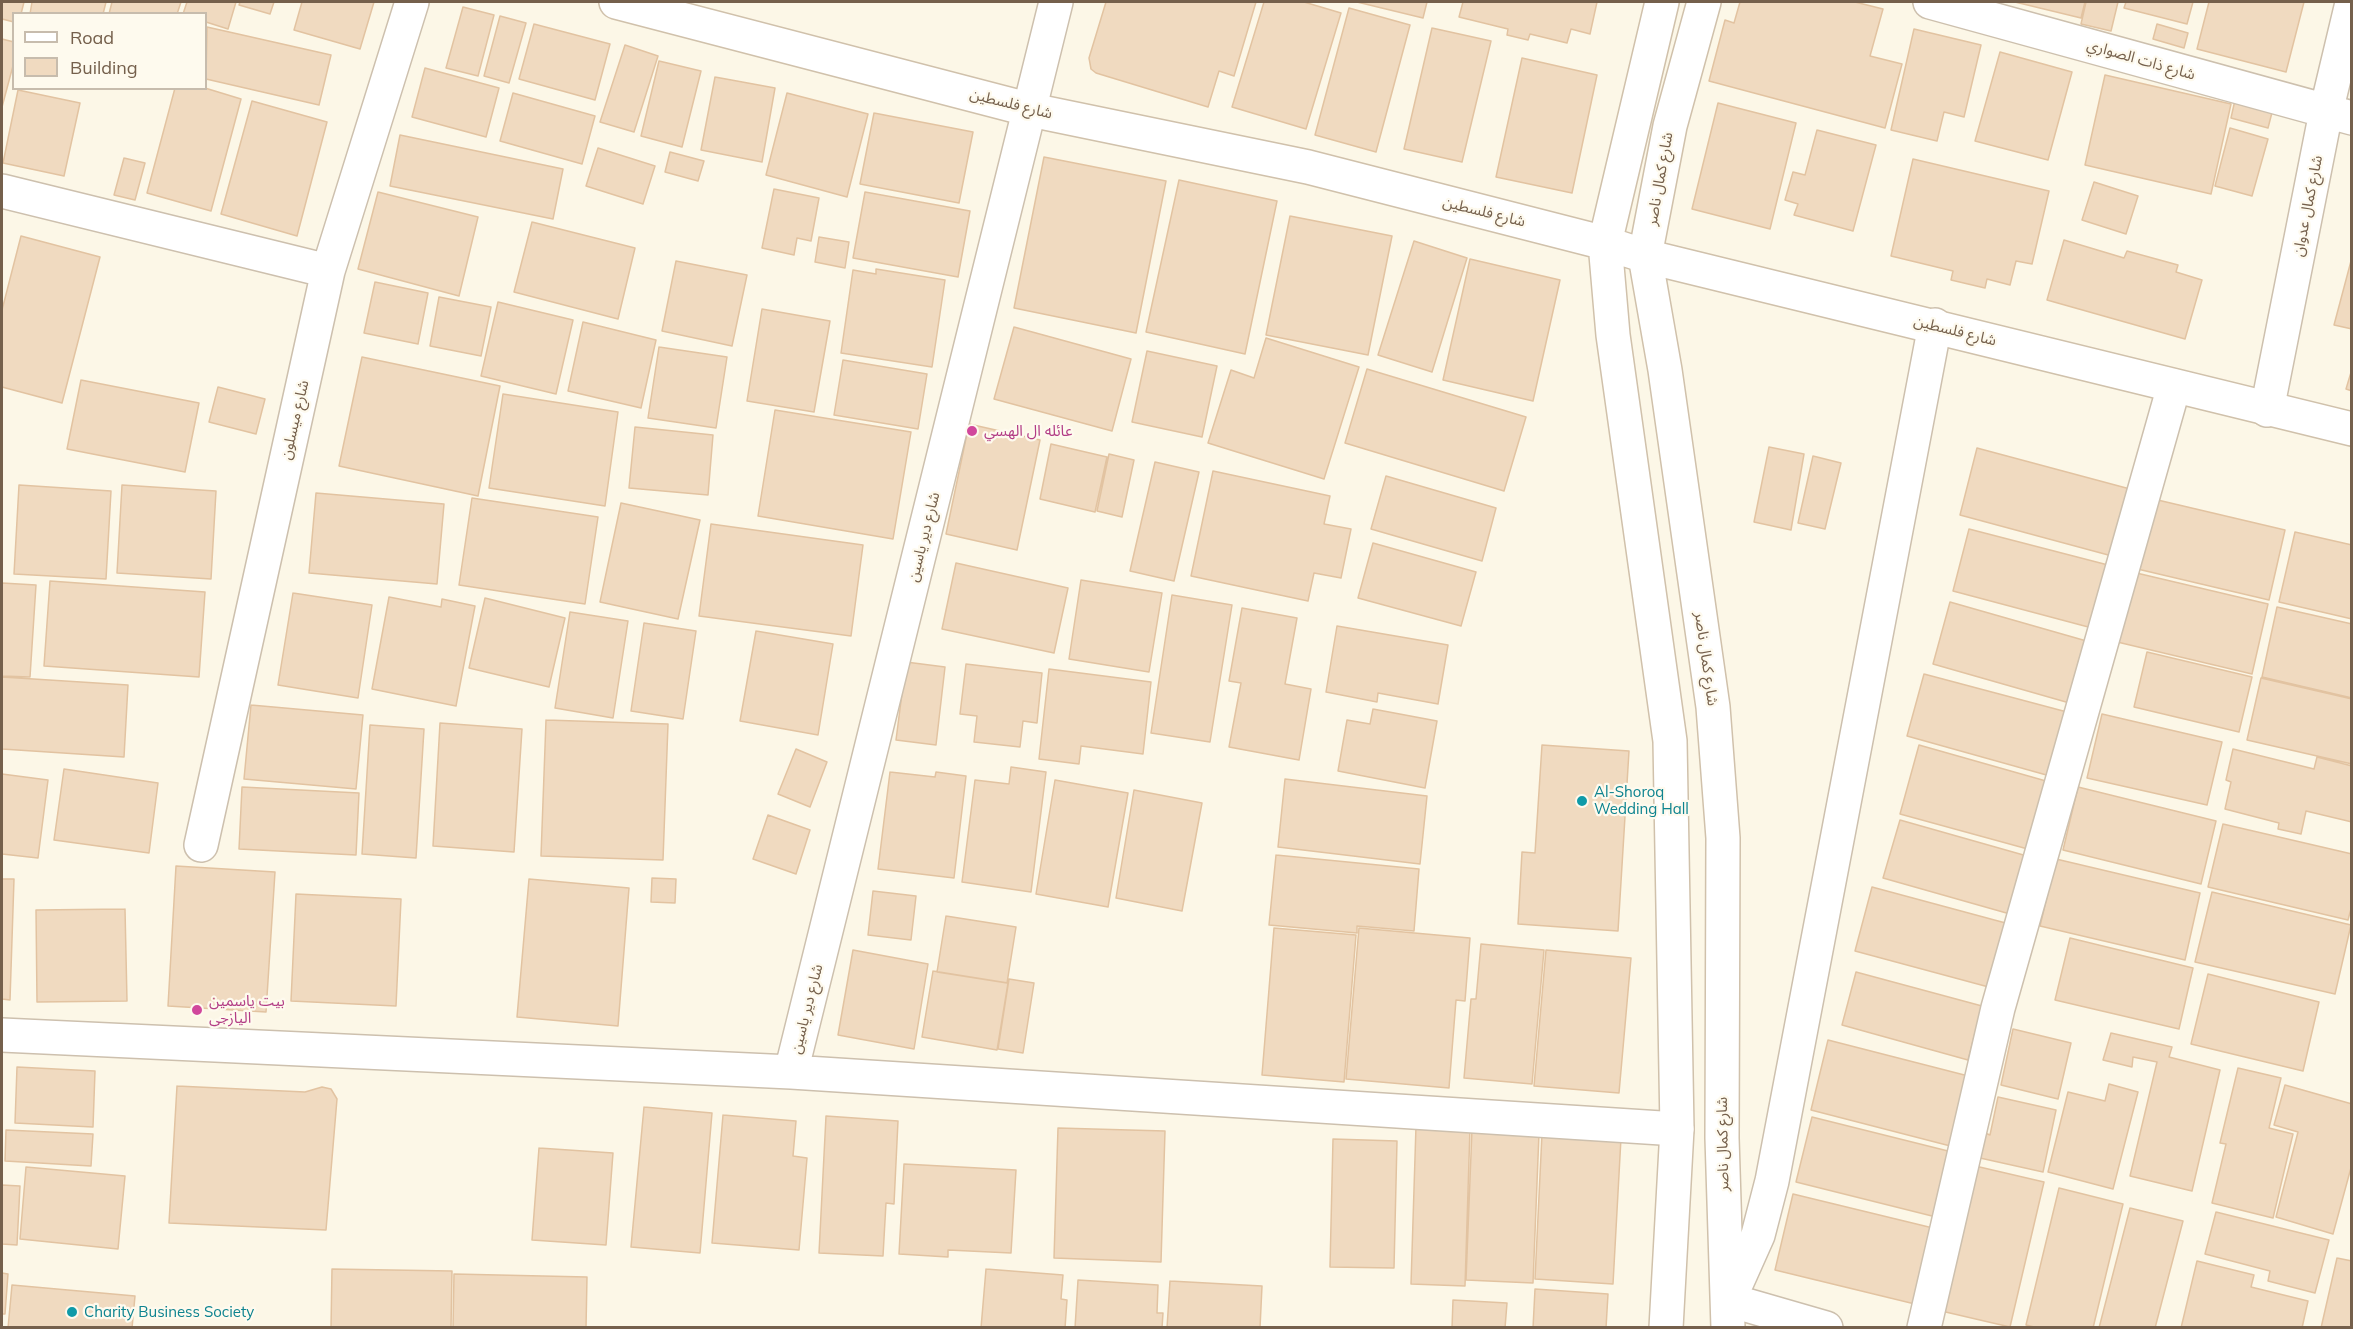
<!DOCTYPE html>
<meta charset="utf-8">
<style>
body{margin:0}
#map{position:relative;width:2353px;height:1329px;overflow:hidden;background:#fcf7e7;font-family:Mulish,sans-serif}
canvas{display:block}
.frame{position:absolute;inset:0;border:3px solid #75604c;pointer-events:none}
.legend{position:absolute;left:12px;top:12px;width:195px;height:78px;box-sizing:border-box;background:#fefaee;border:2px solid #c7bcad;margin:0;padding:8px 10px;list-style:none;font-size:18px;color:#75604c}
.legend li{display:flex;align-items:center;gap:12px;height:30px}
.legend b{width:30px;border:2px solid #c7bcad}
</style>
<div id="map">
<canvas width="2353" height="1329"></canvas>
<div class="frame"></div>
<ul class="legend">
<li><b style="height:8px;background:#fff"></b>Road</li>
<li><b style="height:16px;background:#f0dac0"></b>Building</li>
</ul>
</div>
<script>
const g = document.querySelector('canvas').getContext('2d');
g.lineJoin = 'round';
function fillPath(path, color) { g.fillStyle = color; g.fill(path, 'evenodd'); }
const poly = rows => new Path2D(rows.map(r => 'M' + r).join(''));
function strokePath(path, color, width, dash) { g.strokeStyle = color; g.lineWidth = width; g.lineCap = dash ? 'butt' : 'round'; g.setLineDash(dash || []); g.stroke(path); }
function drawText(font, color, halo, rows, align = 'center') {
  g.font = font + ' Mulish,"Noto Sans Arabic",sans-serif'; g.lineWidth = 4.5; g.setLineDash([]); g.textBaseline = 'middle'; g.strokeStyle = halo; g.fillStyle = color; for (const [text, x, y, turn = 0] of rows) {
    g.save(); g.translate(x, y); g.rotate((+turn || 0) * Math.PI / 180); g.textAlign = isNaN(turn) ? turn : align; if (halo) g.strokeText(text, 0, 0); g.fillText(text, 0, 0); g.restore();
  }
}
const building = poly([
 [2,2,24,2,21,14,14,14,14,22,2,19,2,2],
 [32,2,106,2,103,14,30,14,32,2],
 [112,2,181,2,177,14,109,14,112,2],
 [187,2,236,2,228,29,206,22,206,14,183,14,187,2],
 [240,2,274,2,270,14,239,5,240,2],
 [302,2,374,2,360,49,294,30,302,2],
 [1106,2,1256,2,1234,76,1219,71,1208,107,1096,73,1091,69,1089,58,1106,2],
 [1264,2,1304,2,1341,13,1306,129,1232,107,1264,2],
 [1357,2,1427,2,1423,18,1357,2],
 [1463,2,1597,2,1590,34,1571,29,1567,43,1530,34,1528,40,1507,35,1508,29,1459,17,1463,2],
 [1740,2,1855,2,1883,9,1870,56,1902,64,1885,128,1709,81,1725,20,1734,23,1740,2],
 [2015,2,2085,2,2081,18,2015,2],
 [2086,2,2118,2,2111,31,2081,24,2086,2],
 [2126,2,2193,2,2187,24,2124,8,2126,2],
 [2209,2,2304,2,2286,72,2197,49,2209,2],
 [463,7,494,15,478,76,446,68,463,7],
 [1349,8,1410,25,1376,152,1315,135,1349,8],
 [500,16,526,23,509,83,484,76,500,16],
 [534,24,610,44,595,100,519,79,534,24],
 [2157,24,2188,33,2184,48,2153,39,2157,24],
 [207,27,331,55,319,105,206,79,207,27],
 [1432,28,1491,41,1462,162,1404,149,1432,28],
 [1914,29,1981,45,1964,117,1944,112,1937,141,1891,130,1914,29],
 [2,39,14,42,14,62,2,107,2,39],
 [625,45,658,56,634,132,600,122,625,45],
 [2000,52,2072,72,2048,160,1975,141,2000,52],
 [1522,58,1597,75,1572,193,1496,177,1522,58],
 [659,61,701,71,682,147,641,136,659,61],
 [425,68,499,88,486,137,412,117,425,68],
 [2105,75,2231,104,2211,194,2085,165,2105,75],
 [715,77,775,88,762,162,701,150,715,77],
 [175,88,205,88,241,99,211,211,147,193,175,88],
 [18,90,80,103,64,176,3,163,18,90],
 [2237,91,2275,101,2268,128,2231,118,2237,91],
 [513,93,595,116,582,164,500,141,513,93],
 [787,93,868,114,847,197,766,175,787,93],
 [252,101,327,122,297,236,221,214,252,101],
 [1718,103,1796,123,1770,229,1692,209,1718,103],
 [874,113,973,132,959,203,860,184,874,113],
 [2230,128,2268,139,2252,196,2215,186,2230,128],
 [1817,130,1876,145,1853,231,1794,215,1798,204,1785,200,1793,172,1805,175,1817,130],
 [400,135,563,169,553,219,390,186,400,135],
 [598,148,655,166,643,204,586,186,598,148],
 [670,152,704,161,698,181,665,172,670,152],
 [1044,157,1166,181,1136,333,1014,308,1044,157],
 [124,158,145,163,135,200,114,195,124,158],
 [1913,159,2049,191,2032,264,2016,261,2010,285,1987,279,1985,288,1951,280,1953,271,1891,256,1913,159],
 [1179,180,1277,201,1245,354,1146,332,1179,180],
 [2094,182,2138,196,2126,234,2082,220,2094,182],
 [774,189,819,198,811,241,797,238,794,255,762,248,774,189],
 [378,192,478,217,459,296,358,269,378,192],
 [865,192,970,211,958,277,853,258,865,192],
 [1290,216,1392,236,1368,355,1266,335,1290,216],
 [532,222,635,248,618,319,514,292,532,222],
 [21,236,100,257,62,403,2,387,2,310,21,236],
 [819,237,849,242,845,268,815,262,819,237],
 [2064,240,2124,258,2127,251,2178,265,2176,272,2202,280,2185,339,2047,300,2064,240],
 [1414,241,1467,258,1432,372,1378,355,1414,241],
 [1470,259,1560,280,1533,401,1443,380,1470,259],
 [676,261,747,275,732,346,662,331,676,261],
 [2351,261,2352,261,2352,329,2334,325,2351,261],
 [876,269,945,280,932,367,841,353,853,270,876,274,876,269],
 [375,282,428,293,418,344,364,333,375,282],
 [439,297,491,307,481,356,430,346,439,297],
 [498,302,573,320,556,394,481,376,498,302],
 [762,309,830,321,814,412,747,401,762,309],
 [583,322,656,340,641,408,568,391,583,322],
 [1014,327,1131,359,1112,431,994,399,1014,327],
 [1266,338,1359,367,1324,479,1208,443,1231,370,1254,378,1266,338],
 [659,347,727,357,716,428,648,418,659,347],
 [1147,351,1217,366,1202,437,1132,422,1147,351],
 [362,357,500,386,478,496,339,466,362,357],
 [843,360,927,374,918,429,834,415,843,360],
 [1367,369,1526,417,1504,491,1345,443,1367,369],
 [2352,369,2352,391,2346,389,2352,369],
 [81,380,199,403,185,472,67,449,81,380],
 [218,387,265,399,256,434,209,422,218,387],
 [503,394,618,412,605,506,489,488,503,394],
 [775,410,911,432,893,539,758,516,775,410],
 [969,424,1040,440,1017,550,946,534,969,424],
 [635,427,713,435,708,495,629,488,635,427],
 [1051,444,1107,457,1095,512,1040,499,1051,444],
 [1769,447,1804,454,1791,530,1754,522,1769,447],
 [1977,448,2130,489,2112,556,1960,515,1977,448],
 [1109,454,1134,460,1122,517,1097,511,1109,454],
 [1813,456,1841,463,1825,529,1798,523,1813,456],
 [1155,462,1199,472,1174,581,1130,571,1155,462],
 [1213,471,1330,496,1324,524,1351,529,1341,578,1314,573,1308,601,1191,576,1213,471],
 [1386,476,1496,508,1482,561,1371,529,1386,476],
 [19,485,111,491,106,579,14,574,19,485],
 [122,485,216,491,211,579,117,573,122,485],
 [316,493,444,504,437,584,309,573,316,493],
 [2145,497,2285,530,2269,600,2129,567,2145,497],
 [472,498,598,517,585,604,459,585,472,498],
 [621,503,700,520,678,619,600,602,621,503],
 [711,524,863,545,851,636,699,616,711,524],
 [1969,529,2108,565,2092,628,1953,591,1969,529],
 [2295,532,2352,545,2352,619,2279,602,2295,532],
 [1373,543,1476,572,1461,626,1358,598,1373,543],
 [956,563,1068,588,1054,653,942,629,956,563],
 [2128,571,2268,604,2252,674,2113,641,2128,571],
 [1081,580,1162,593,1149,672,1069,659,1081,580],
 [50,581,205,592,199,677,44,666,50,581],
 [2,583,36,585,30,677,2,676,2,583],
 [293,593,372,605,358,698,278,685,293,593],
 [1172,595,1232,605,1210,742,1151,733,1172,595],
 [389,597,441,607,442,599,475,606,456,706,372,689,389,597],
 [485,598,565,618,549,687,469,668,485,598],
 [1950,602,2090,642,2073,704,1933,664,1950,602],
 [2277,607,2352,624,2352,698,2262,677,2277,607],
 [1242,608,1297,618,1285,684,1311,689,1299,760,1229,747,1241,683,1229,681,1242,608],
 [570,612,628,621,613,718,555,708,570,612],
 [644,623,696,631,683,719,631,711,644,623],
 [1337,626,1448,645,1438,704,1378,693,1377,702,1326,692,1337,626],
 [756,631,833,644,818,735,740,721,756,631],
 [2147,652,2252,677,2239,732,2134,707,2147,652],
 [906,662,945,667,936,745,896,740,906,662],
 [966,664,1042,673,1037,723,1023,721,1020,747,974,742,977,716,960,714,966,664],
 [1049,669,1151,682,1143,754,1081,746,1079,764,1039,759,1049,669],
 [1924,674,2067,712,2050,776,1907,736,1924,674],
 [2,677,128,685,124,757,2,749,2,677],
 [2261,678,2352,699,2352,764,2247,740,2261,678],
 [251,705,363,715,356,789,244,779,251,705],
 [1373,709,1437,721,1425,788,1338,771,1347,720,1370,724,1373,709],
 [2102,714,2222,742,2207,805,2087,778,2102,714],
 [546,720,668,724,663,860,541,856,546,720],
 [440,723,522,729,514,852,433,846,440,723],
 [370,725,424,729,416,858,362,854,370,725],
 [1542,745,1629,751,1618,931,1518,924,1522,852,1535,853,1542,745],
 [1919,745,2053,783,2035,851,1900,814,1919,745],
 [796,749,827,762,810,807,778,794,796,749],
 [2233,749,2314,769,2317,757,2352,766,2352,822,2306,811,2301,834,2278,829,2279,823,2225,809,2231,782,2226,780,2233,749],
 [1011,767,1046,772,1031,892,962,882,975,780,1009,784,1011,767],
 [64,769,158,783,149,853,54,840,64,769],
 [890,772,935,777,936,772,966,776,954,878,878,869,890,772],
 [2,774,48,780,38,858,2,854,2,774],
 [1285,779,1427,796,1420,864,1278,847,1285,779],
 [1055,780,1128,793,1108,907,1036,894,1055,780],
 [242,787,359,793,356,855,239,849,242,787],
 [2078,787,2216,821,2201,884,2063,850,2078,787],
 [1134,790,1202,803,1182,911,1116,898,1134,790],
 [768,815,810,830,796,874,753,859,768,815],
 [1900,820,2034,858,2017,916,1883,878,1900,820],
 [2223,824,2352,854,2352,905,2348,920,2208,887,2223,824],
 [1276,855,1419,869,1414,931,1357,926,1357,933,1269,925,1276,855],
 [2056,859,2200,893,2185,960,2040,926,2056,859],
 [176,866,275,872,266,1012,168,1006,176,866],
 [652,878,676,879,675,903,651,902,652,878],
 [2,879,14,879,10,1000,2,999,2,879],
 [529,879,629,888,618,1026,517,1017,529,879],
 [1872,887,2013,925,1996,989,1855,951,1872,887],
 [873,891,916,896,911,940,868,935,873,891],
 [2212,892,2351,925,2335,994,2195,962,2212,892],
 [296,894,401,899,396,1006,291,1001,296,894],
 [125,909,127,1001,37,1002,36,910,125,909],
 [946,916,1016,927,1007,983,937,972,946,916],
 [1274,928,1356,935,1344,1082,1262,1075,1274,928],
 [1359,928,1470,938,1465,1001,1456,1000,1449,1088,1346,1079,1359,928],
 [2070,938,2193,968,2179,1029,2055,1000,2070,938],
 [1481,944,1544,950,1532,1084,1464,1078,1471,999,1476,999,1481,944],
 [853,950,928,964,914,1049,838,1035,853,950],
 [1546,950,1631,958,1619,1093,1534,1086,1546,950],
 [933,971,1008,983,997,1050,922,1037,933,971],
 [1856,972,1982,1006,1968,1060,1842,1025,1856,972],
 [2208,974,2319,1002,2303,1071,2191,1044,2208,974],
 [1009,979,1034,983,1023,1053,998,1049,1009,979],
 [2013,1029,2071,1043,2058,1099,2001,1085,2013,1029],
 [2111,1033,2172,1047,2169,1057,2220,1070,2192,1191,2130,1176,2157,1062,2133,1057,2132,1067,2103,1060,2111,1033],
 [1828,1040,1980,1079,1962,1149,1811,1110,1828,1040],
 [17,1067,95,1071,93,1127,15,1123,17,1067],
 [2238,1068,2281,1078,2269,1128,2293,1134,2273,1218,2212,1203,2226,1144,2220,1143,2238,1068],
 [2109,1084,2138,1092,2113,1189,2048,1172,2068,1092,2105,1101,2109,1084],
 [2285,1085,2352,1104,2352,1164,2333,1234,2276,1217,2298,1132,2274,1125,2285,1085],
 [177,1086,305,1092,322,1087,331,1089,337,1099,326,1230,169,1223,177,1086],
 [1998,1097,2056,1110,2043,1172,1980,1158,1985,1133,1990,1135,1998,1097],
 [644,1107,712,1113,700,1253,631,1247,644,1107],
 [723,1115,796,1121,793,1156,807,1158,799,1250,712,1243,723,1115],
 [826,1116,898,1121,894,1204,886,1203,883,1256,819,1253,826,1116],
 [1812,1117,1952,1152,1936,1217,1796,1182,1812,1117],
 [1416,1126,1470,1128,1465,1286,1411,1284,1416,1126],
 [1058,1128,1165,1131,1161,1262,1054,1258,1058,1128],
 [1472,1129,1539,1133,1533,1283,1466,1280,1472,1129],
 [6,1130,93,1134,91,1166,5,1161,6,1130],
 [1542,1134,1621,1138,1613,1284,1535,1279,1542,1134],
 [1333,1139,1397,1141,1394,1268,1330,1267,1333,1139],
 [539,1148,613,1153,606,1245,532,1240,539,1148],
 [904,1164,1016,1170,1011,1253,948,1250,948,1257,899,1254,904,1164],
 [1971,1165,2044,1182,2010,1327,1937,1310,1971,1165],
 [26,1167,125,1176,118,1249,20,1239,26,1167],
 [2,1185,20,1186,17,1245,2,1244,2,1185],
 [2059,1188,2123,1204,2093,1328,2038,1328,2026,1325,2059,1188],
 [1793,1194,1937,1229,1919,1305,1775,1270,1793,1194],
 [2130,1208,2183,1221,2155,1328,2099,1328,2130,1208],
 [2216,1212,2329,1240,2315,1293,2268,1281,2270,1271,2205,1254,2216,1212],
 [2337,1258,2352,1261,2352,1328,2321,1328,2337,1258],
 [2197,1261,2254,1275,2251,1287,2308,1301,2302,1328,2181,1328,2197,1261],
 [332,1269,452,1271,451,1328,331,1328,332,1269],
 [986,1269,1063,1275,1061,1299,1067,1300,1065,1328,981,1328,986,1269],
 [2,1273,8,1274,5,1314,2,1314,2,1273],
 [454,1274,587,1277,586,1328,453,1328,454,1274],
 [1078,1280,1158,1285,1157,1313,1163,1313,1162,1328,1075,1328,1078,1280],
 [1170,1281,1262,1286,1260,1328,1167,1328,1170,1281],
 [12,1285,135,1296,132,1328,8,1328,12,1285],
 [1535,1289,1608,1294,1606,1328,1533,1328,1535,1289],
 [1453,1300,1507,1303,1505,1328,1452,1328,1453,1300]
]);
const street = poly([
 [1930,2,2352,118],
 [2,191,328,271],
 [2267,410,2326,112,2352,3],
 [201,845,328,271,412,2],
 [2,1035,791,1072,1677,1129],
 [791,1072,1056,2],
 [1826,1328,1729,1300,1758,1235,1772,1181,1935,325],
 [1924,1328,1998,1008,2174,386]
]);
const secondary = poly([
 [616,2,1031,110,1308,167,1605,243,1645,256,2352,429],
 [1662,2,1605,243,1613,335,1670,741,1677,1129,1666,1328],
 [1704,2,1670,126,1645,256,1665,370,1713,707,1723,838,1722,1138,1728,1328]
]);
const markers = [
 [972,431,6,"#d1479c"],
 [1582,801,6,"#0f9aa8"],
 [197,1010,6,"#d1479c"],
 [72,1312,6,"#0f9aa8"]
];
const streetNames = [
 ["شارع ذات الصواري",2141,60,16],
 ["شارع فلسطين",1011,104,14],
 ["شارع كمال ناصر",1660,179,-80],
 ["شارع كمال عدوان",2308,206,-79],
 ["شارع فلسطين",1484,212,14],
 ["شارع فلسطين",1955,331,14],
 ["شارع ميسلون",295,420,-77],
 ["شارع دير ياسين",924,537,-76],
 ["شارع كمال ناصر",1706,659,82],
 ["شارع دير ياسين",807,1009,-76],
 ["شارع كمال ناصر",1723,1144,-91]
];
const hotelNames = [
 ["عائله ال الهسي",984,431],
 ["بيت ياسمين",209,1001],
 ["اليازجى",209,1018]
];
const cultureNames = [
 ["Al-Shoroq",1594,792],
 ["Wedding Hall",1594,809],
 ["Charity Business Society",84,1312]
];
fillPath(building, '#f0dac0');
strokePath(building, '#e2c3a1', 1.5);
strokePath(street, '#cdc0ae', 36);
strokePath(secondary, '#d0c1ab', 36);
strokePath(street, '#fff', 33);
strokePath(secondary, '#fff', 33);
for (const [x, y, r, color] of markers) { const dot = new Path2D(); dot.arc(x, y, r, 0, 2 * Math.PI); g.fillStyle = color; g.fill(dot); strokePath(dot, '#fefaee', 2); }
drawText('15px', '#75604c', '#fefaee', streetNames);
drawText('15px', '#b23c85', '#fefaee', hotelNames, 'left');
drawText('15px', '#0d838f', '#fefaee', cultureNames, 'left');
</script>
